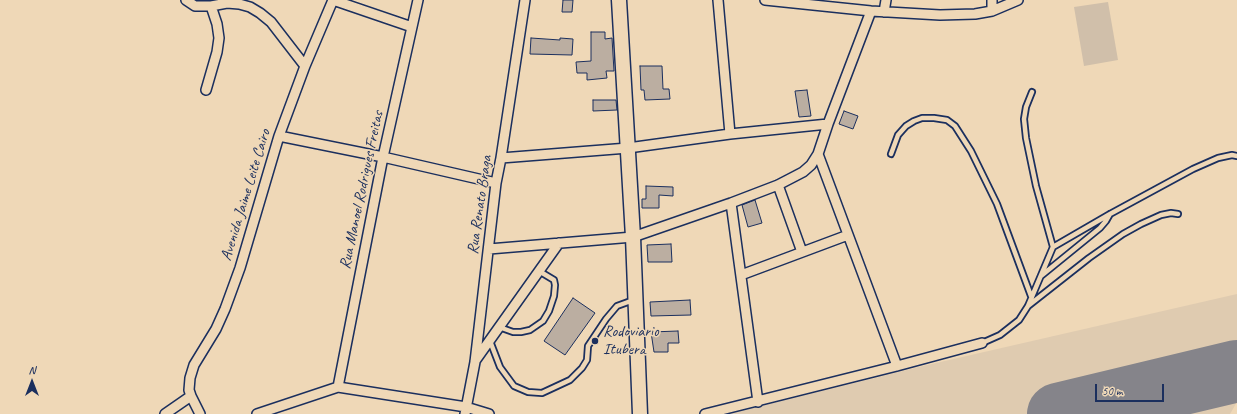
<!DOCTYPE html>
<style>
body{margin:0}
#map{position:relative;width:1237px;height:414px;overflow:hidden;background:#efd8b7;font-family:Caveat,sans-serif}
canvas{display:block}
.north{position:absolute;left:12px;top:362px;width:40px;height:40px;-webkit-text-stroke:3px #efd8b7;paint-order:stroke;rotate:0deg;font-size:11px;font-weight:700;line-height:16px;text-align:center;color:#1b2f5e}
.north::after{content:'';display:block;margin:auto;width:14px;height:18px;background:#1b2f5e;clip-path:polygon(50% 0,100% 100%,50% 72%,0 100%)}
.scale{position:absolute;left:1095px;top:384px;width:69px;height:18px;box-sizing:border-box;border:2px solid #1b2f5e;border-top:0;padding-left:5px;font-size:12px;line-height:14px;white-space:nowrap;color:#1b2f5e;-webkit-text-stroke:3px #efd8b7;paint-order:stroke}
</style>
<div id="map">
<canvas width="1237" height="414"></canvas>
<div class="north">N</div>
<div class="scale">50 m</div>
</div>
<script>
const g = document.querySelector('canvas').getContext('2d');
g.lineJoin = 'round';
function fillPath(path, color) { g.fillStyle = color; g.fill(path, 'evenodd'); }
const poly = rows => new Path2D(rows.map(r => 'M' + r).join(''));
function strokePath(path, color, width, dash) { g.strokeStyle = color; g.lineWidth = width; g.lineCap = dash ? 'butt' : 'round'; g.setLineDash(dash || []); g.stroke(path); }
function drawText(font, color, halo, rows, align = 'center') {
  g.font = font + ' Caveat,sans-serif'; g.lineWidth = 3; g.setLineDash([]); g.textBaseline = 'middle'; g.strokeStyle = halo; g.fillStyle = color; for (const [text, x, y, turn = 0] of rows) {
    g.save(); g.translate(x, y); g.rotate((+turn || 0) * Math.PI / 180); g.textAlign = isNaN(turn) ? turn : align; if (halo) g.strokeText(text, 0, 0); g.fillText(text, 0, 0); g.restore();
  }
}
const built = poly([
 [1237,294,1237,402,1230,414,729,414,923,366]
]);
const green = poly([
 [1108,2,1118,60,1084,66,1074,7]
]);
const runway = poly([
 [1058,414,1237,371]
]);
const building = poly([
 [563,0,573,0,572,12,562,12,563,0],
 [591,32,605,32,605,39,612,38,614,71,606,71,607,78,587,80,587,73,577,73,576,62,591,61,591,32],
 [531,38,560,40,560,38,573,39,572,55,530,54,531,38],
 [640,66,662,66,663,89,669,89,670,99,645,100,644,90,641,90,640,66],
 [807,90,811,116,799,117,795,91,807,90],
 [593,100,616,100,617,110,593,111,593,100],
 [844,111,858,116,853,129,839,124,844,111],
 [646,186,673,187,673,196,659,195,659,208,642,208,642,199,646,199,646,186],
 [755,200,762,223,748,227,742,205,755,200],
 [671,244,672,262,648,262,647,245,671,244],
 [573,298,595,313,565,355,544,341,573,298],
 [690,300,691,315,651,316,650,302,690,300],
 [678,331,679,343,668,343,668,352,654,352,651,332,678,331]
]);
const service = poly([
 [1032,92,1026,107,1024,119,1026,138,1036,186,1053,247],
 [891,154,898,135,906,126,914,121,922,118,934,118,947,120,955,126,971,151,997,204,1031,296],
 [1041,276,1100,228,1106,221,1110,214],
 [1028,306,1089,258,1123,234,1141,224,1161,215,1171,213,1178,214],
 [499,327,513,332,521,332,530,330,543,321,549,311,554,296,555,285,554,280,539,271],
 [490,341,500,367,514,386,528,392,542,393,570,380,582,368,587,360,588,346,606,319,617,306,628,302,635,301],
 [982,343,1000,335,1019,320,1028,306,1053,247,1110,214,1193,169,1218,158,1232,155,1237,156]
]);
const minor = poly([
 [186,0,195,6,211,6,227,3,239,4,250,7,260,13,271,22,305,66],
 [718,0,730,134],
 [765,0,871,11,940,15,975,14,992,11,1018,0],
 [992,0,992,11],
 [884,12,886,0],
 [206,90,217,52,219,38,217,24,211,6],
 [279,136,383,157,496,183],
 [818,154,897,366],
 [501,158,628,148,730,134,828,124],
 [778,185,802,252],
 [731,203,758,402],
 [489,249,633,237,731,203,778,185,803,172,811,165,818,154,828,124,871,11],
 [741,275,848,235],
 [475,361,559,243],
 [338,387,383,157,418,0],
 [165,414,191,396],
 [200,414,191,396,189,390,190,378,194,365,216,329,225,309,240,268,279,136,305,66,333,0,412,27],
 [257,414,338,387,466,407,489,414],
 [465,414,475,362,496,183,501,158,525,0],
 [705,414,897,366,982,343]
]);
const primary = poly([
 [619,0,633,237,640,414]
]);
const markers = [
 [595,341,4,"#1b2f5e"]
];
const streetNames = [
 ["Rua Manoel Rodrigues Freitas",362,190,-78],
 ["Avenida Jaime Leite Cairo",246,195,-73],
 ["Rua Renato Braga",480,205,-82]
];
const poiNames = [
 ["Rodoviario",603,332],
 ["Itubera",603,350]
];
fillPath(built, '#dfcbb0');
fillPath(green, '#d0bfaa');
strokePath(runway, '#85848a', 62);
fillPath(building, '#bbaea1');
strokePath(building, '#1b2f5e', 1);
strokePath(service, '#1b2f5e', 8);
strokePath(minor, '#1b2f5e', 12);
strokePath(primary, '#1b2f5e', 17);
strokePath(service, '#efd8b7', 4.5);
strokePath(minor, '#efd8b7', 9);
strokePath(primary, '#efd8b7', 14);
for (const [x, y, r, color] of markers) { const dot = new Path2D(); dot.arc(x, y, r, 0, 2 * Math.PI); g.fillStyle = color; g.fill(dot); strokePath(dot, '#efd8b7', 1.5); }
drawText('16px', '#1b2f5e', '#efd8b7', streetNames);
drawText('16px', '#1b2f5e', '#efd8b7', poiNames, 'left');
</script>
